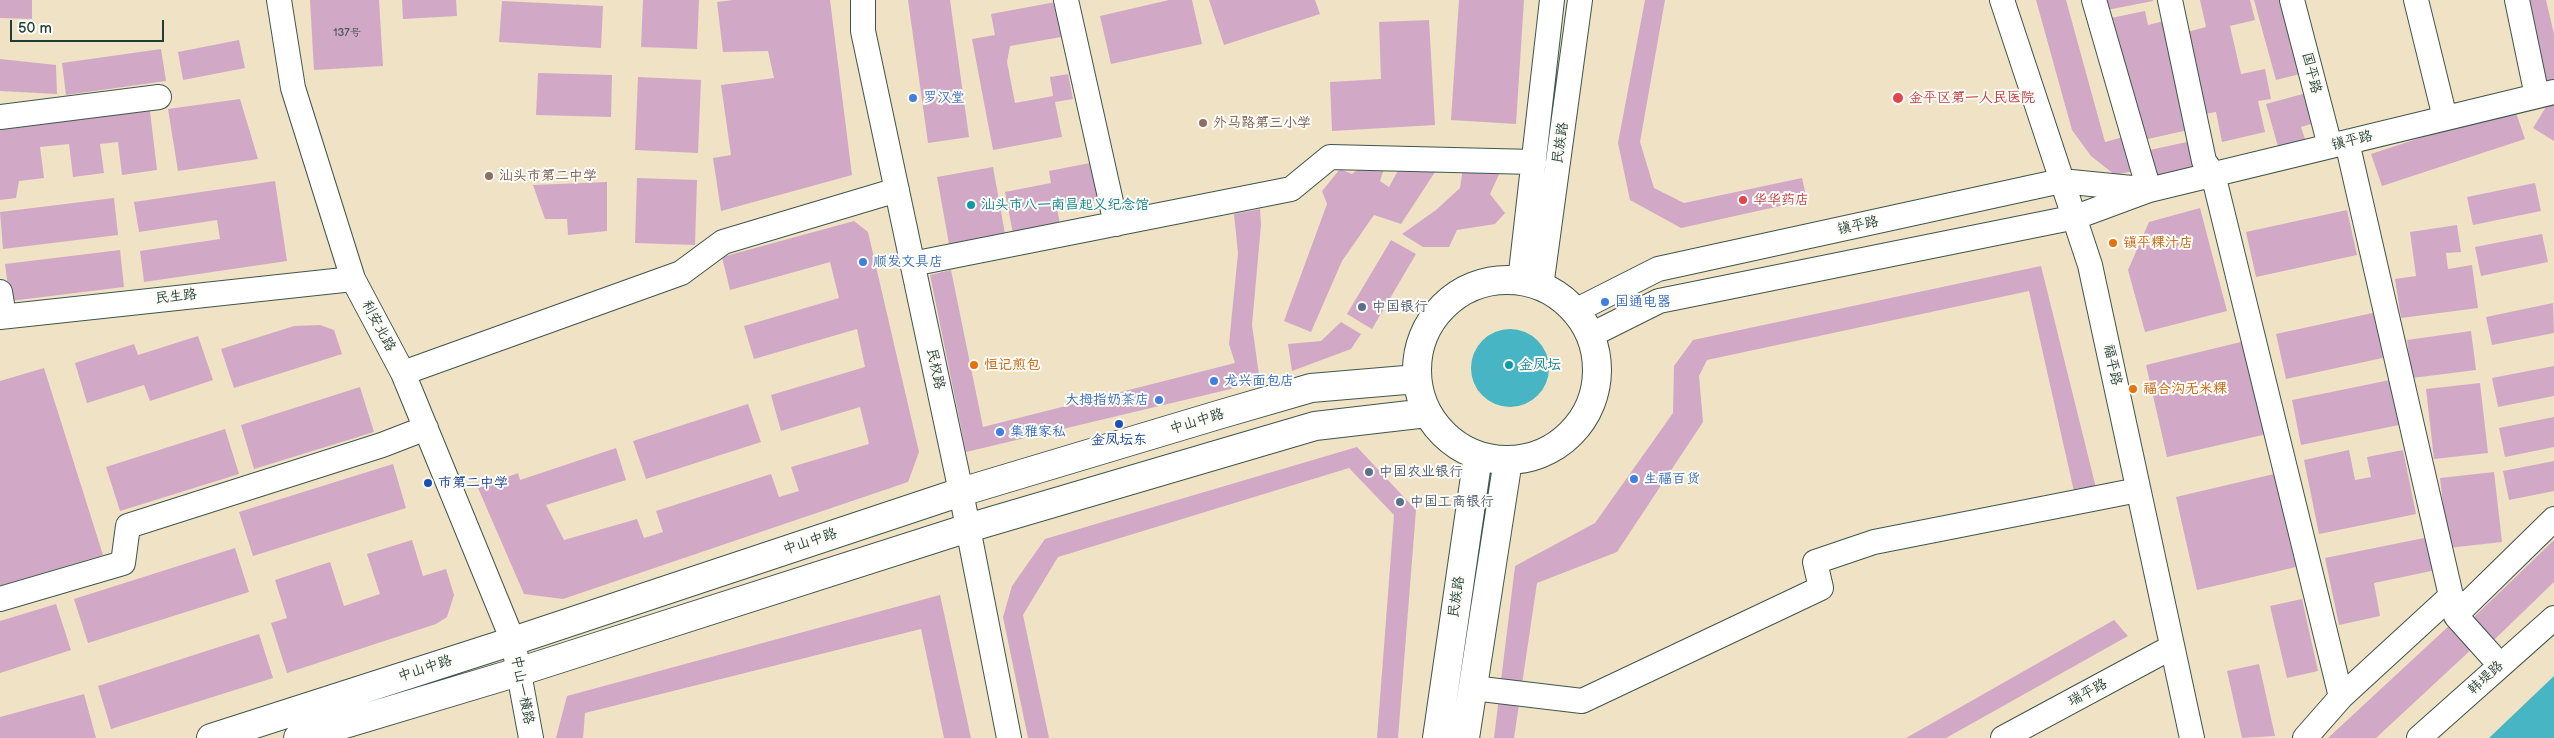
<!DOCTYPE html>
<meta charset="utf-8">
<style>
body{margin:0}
#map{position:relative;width:2554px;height:738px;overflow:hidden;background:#f0e2c4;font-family:"Balsamiq Sans",sans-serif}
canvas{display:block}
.scale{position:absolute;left:10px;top:20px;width:154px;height:22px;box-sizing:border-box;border:2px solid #1f3d34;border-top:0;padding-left:6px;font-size:15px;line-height:18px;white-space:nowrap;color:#1f3d34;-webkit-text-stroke:4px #fdfcf7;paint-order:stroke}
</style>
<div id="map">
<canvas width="2554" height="738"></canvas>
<div class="scale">50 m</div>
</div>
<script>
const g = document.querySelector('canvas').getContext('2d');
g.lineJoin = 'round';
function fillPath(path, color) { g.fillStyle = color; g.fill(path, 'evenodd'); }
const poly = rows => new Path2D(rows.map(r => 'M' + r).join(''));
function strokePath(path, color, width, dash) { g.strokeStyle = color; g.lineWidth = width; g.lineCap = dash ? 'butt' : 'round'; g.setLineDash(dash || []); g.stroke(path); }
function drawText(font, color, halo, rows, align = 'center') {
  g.font = font + ' "Balsamiq Sans","LXGW WenKai TC",sans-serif'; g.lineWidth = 4; g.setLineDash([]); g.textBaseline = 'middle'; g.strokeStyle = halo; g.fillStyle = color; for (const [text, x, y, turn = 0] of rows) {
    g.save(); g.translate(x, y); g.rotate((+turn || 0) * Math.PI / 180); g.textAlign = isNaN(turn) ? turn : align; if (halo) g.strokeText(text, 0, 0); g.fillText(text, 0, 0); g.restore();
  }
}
const water = poly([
 '1471 368a39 39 0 1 1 78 0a39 39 0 1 1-78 0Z',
 [2554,676,2554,738,2489,738]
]);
const building = poly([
 [0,0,32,0,32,19,0,18],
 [310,0,379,0,383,66,314,70],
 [402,0,456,0,457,16,403,19],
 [643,0,699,0,697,49,641,47],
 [733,0,830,0,852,175,721,211,713,158,731,155,721,85,774,78,768,51,723,52,717,2],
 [908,0,950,0,969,137,928,143],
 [1169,0,1192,0,1202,44,1111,64,1100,16],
 [1209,0,1315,0,1320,14,1224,45],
 [1459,0,1524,0,1516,124,1451,120],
 [1645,0,1665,0,1640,142,1654,188,1684,203,1802,178,1807,200,1681,228,1630,200,1618,143],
 [2036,0,2066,0,2105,142,2123,137,2133,171,2115,175,2091,156,2072,130],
 [2105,0,2153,0,2153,1,2107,10],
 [2200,0,2250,0,2255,20,2230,26,2241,74,2265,69,2271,99,2258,101,2265,132,2222,142,2216,112,2205,114,2187,32,2206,27],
 [2254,0,2284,0,2304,73,2276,80],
 [2524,0,2546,0,2554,34,2554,83,2543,85],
 [502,1,603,6,601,48,499,42],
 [1061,1,1067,36,1010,46,1007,62,1015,103,1053,96,1050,77,1068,74,1073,99,1055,102,1062,137,993,150,972,39,995,35,991,14],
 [2145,11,2148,25,2164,21,2188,130,2139,141,2111,18],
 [1429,20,1435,125,1332,131,1330,82,1381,79,1379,22],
 [239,40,245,68,183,80,178,52],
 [161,49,166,81,66,95,62,63],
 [0,59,56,65,57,94,0,91],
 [538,73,612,75,611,117,536,115],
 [638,77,701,80,698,153,635,150],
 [2310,92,2318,122,2301,127,2306,142,2279,150,2266,104],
 [2554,94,2554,141,2533,128],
 [240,99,258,159,178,171,168,109],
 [2514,107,2525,139,2382,186,2371,154],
 [150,111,157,170,122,175,118,142,100,144,104,173,73,177,69,144,40,147,44,178,19,181,16,198,0,200,0,128],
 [2191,141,2197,169,2156,178,2150,150],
 [1095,162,1102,199,1057,208,1061,230,1014,239,1005,192,1051,183,1049,171],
 [1401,165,1435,172,1401,224,1374,215,1342,261,1311,332,1284,321,1327,204,1322,191,1340,169,1352,174,1362,166,1384,169,1380,181,1389,187],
 [993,167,1005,234,949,244,937,177],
 [1463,168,1502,168,1490,194,1505,213,1495,224,1457,230,1449,247,1423,247,1402,234,1436,210,1460,188],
 [637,178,697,180,695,245,635,243],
 [275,181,287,261,144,282,140,251,220,239,217,220,139,232,134,202],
 [607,182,607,231,568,235,567,219,545,219,533,185],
 [2535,183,2541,211,2473,225,2467,197],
 [114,198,118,235,3,249,0,212],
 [2200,208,2227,311,2145,332,2128,270,2149,222],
 [1260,209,1261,225,1252,325,1260,382,966,452,930,275,951,270,983,427,1235,363,1229,344,1238,253,1234,214],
 [2347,210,2357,255,2256,277,2246,232],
 [854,221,868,232,919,452,908,482,563,599,524,594,478,488,518,473,520,480,616,448,626,480,546,505,564,540,637,519,644,538,663,532,656,511,771,474,779,497,799,491,791,467,869,444,860,407,781,431,771,395,865,367,857,329,754,359,744,326,839,298,830,262,730,290,722,257],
 [2457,225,2461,252,2446,253,2448,269,2472,265,2478,308,2401,318,2395,279,2416,276,2410,232],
 [2542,234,2548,262,2481,276,2475,247],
 [1391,240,1416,254,1372,329,1347,314],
 [120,250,124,287,10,301,5,264],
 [2041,266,2097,492,2075,496,2029,291,1707,360,1699,376,1703,422,1617,552,1537,583,1514,738,1494,738,1515,566,1595,523,1673,413,1674,366,1693,340],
 [2553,303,2554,333,2492,345,2486,317],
 [2377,312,2387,357,2286,379,2276,334],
 [1341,322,1361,334,1351,349,1292,371,1288,344,1321,341],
 [320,325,334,330,342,354,234,388,221,349,294,326],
 [2471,331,2476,370,2412,378,2407,340],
 [198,336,213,380,150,401,144,385,87,403,75,363,134,344,138,355],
 [2245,341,2267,434,2167,457,2146,365],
 [2554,366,2554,396,2498,407,2492,378],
 [44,368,103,555,0,586,0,381],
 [2390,380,2399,425,2301,445,2292,400],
 [2480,383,2488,453,2434,459,2426,389],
 [360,387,374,432,254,469,241,425],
 [748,404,761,442,646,479,633,441],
 [2554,417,2554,447,2505,457,2499,428],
 [225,429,239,474,120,511,106,467],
 [1357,447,1416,510,1398,738,1377,738,1394,515,1349,468,1058,557,1023,615,1049,738,1028,738,1003,617,1012,586,1045,539],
 [2349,450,2355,480,2371,477,2367,457,2403,450,2416,514,2319,534,2304,460],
 [2554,461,2554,491,2509,500,2503,471],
 [393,464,406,508,253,556,239,512],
 [2494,472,2502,542,2448,548,2440,478],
 [2274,474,2296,567,2197,590,2176,497],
 [2429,537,2436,570,2374,583,2380,616,2339,625,2325,558],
 [412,540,423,576,446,569,454,595,447,617,436,624,287,673,271,623,287,618,275,580,330,562,344,606,380,594,367,554],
 [2554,540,2554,582,2494,640,2472,619],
 [235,548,249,592,88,643,74,599],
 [940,595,971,738,944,738,921,629,585,713,583,738,556,738,567,696],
 [2302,599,2318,671,2287,678,2270,606],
 [56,604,71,650,0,673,0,621],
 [2114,620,2128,636,1946,738,1906,738],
 [2452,623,2474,647,2376,738,2328,738],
 [259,634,273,678,111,729,98,686],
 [2259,664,2275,736,2242,738,2227,671],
 [84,694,96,738,0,738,0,717]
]);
const minor = poly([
 [279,0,293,88,353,279,403,373,513,641,531,738],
 [863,0,863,31,961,492,1009,738],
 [1066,0,1116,224],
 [2002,0,2090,265,2192,738],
 [2094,0,2149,190],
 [2170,0,2204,161,2213,174,2341,697,2305,738],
 [2292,0,2330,146],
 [2416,0,2445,118],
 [2517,0,2537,96],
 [0,117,159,97],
 [912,264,1291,189,1330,157,1534,162],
 [1520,281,1552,0],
 [1541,287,1580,0],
 [0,292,4,316],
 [1575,311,1658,269,2061,181,2142,189],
 [0,317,353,279],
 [1591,335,1659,301,2076,217,2149,190,2554,92],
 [403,373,681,273,723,242,897,190],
 [2451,596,2462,609,2554,519],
 [0,599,123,563,128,526,382,445,426,428],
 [2462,609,2456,616,2500,665],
 [1473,688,1582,701,1821,588,1815,562,1874,542,2138,490],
 [2341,697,2451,596,2347,142],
 [2003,738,2172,647],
 [2419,738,2554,618]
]);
const major = poly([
 '1417 370a90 90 0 1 1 180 0a90 90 0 1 1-180 0Z',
 [211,738,513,641,961,492,1218,415,1311,388,1417,379],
 [298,738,518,672,968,528,1315,426,1427,413],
 [1437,738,1478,456],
 [1465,738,1508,460]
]);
const markers = [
 [913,98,5,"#3f7fe0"],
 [1898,98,6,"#e0444e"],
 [1203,123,5,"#8d6e63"],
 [489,176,5,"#8d6e63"],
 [1743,200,5,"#e0444e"],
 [971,205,5,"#0f9aa8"],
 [2113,243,5,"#e8710a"],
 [863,262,5,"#3f7fe0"],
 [1605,302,5,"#3f7fe0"],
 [1362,307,5,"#5c6f8a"],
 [974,365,5,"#e8710a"],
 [1509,365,5,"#0f9aa8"],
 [1214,381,5,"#3f7fe0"],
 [2133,389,5,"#e8710a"],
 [1159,400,5,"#3f7fe0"],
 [1119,424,5,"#1a4fb4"],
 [1000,432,5,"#3f7fe0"],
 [1369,472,5,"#5c6f8a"],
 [1634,479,5,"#3f7fe0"],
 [428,483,5,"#1a4fb4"],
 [1400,502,5,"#5c6f8a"]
];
const numberNames = [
 ["137号",347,33]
];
const streetNames = [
 ["国平路",2311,73,76],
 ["镇平路",2352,141,-14],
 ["民族路",1561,143,-82],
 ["镇平路",1858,226,-12],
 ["民生路",176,297,-6],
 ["利安北路",378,326,62],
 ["福平路",2112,365,78],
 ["民权路",935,369,78],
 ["中山中路",1197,422,-17],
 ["中山中路",810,542,-18],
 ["民族路",1457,597,-82],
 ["中山中路",425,669,-18],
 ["韩堤路",2486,678,-42],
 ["中山一横路",522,690,79],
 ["瑞平路",2088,693,-28]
];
const shopNames = [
 ["罗汉堂",923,98],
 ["顺发文具店",873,262],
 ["国通电器",1615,302],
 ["龙兴面包店",1224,381],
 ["大拇指奶茶店",1149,400,"right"],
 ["集雅家私",1010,432],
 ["生福百货",1644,479]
];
const healthNames = [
 ["金平区第一人民医院",1909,98],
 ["华华药店",1753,200]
];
const educationNames = [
 ["外马路第三小学",1213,123],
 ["汕头市第二中学",499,176]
];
const cultureNames = [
 ["汕头市八一南昌起义纪念馆",981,205],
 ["金凤坛",1519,365]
];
const foodNames = [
 ["镇平粿汁店",2123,243],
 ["恒记煎包",984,365],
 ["福合沟无米粿",2143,389]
];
const serviceNames = [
 ["中国银行",1372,307],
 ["中国农业银行",1379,472],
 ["中国工商银行",1410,502]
];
const transitNames = [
 ["金凤坛东",1119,440],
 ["市第二中学",438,483,"left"]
];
fillPath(water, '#48b5c5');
fillPath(building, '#d1a9c7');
strokePath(minor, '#3e564a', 26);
strokePath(major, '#3e564a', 30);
strokePath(minor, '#fff', 24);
strokePath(major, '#fff', 28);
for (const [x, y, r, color] of markers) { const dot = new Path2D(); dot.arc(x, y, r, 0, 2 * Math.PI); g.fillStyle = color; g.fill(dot); strokePath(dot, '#fdfcf7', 2); }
drawText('11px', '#4c5859', null, numberNames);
drawText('14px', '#1f3d34', '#fdfcf7', streetNames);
drawText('14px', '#366cbe', '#fdfcf7', shopNames, 'left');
drawText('14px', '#be3a42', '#fdfcf7', healthNames, 'left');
drawText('14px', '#785e54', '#fdfcf7', educationNames, 'left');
drawText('14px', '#0d838f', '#fdfcf7', cultureNames, 'left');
drawText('14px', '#c56008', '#fdfcf7', foodNames, 'left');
drawText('14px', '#4e5e75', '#fdfcf7', serviceNames, 'left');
drawText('14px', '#164399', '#fdfcf7', transitNames);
</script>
